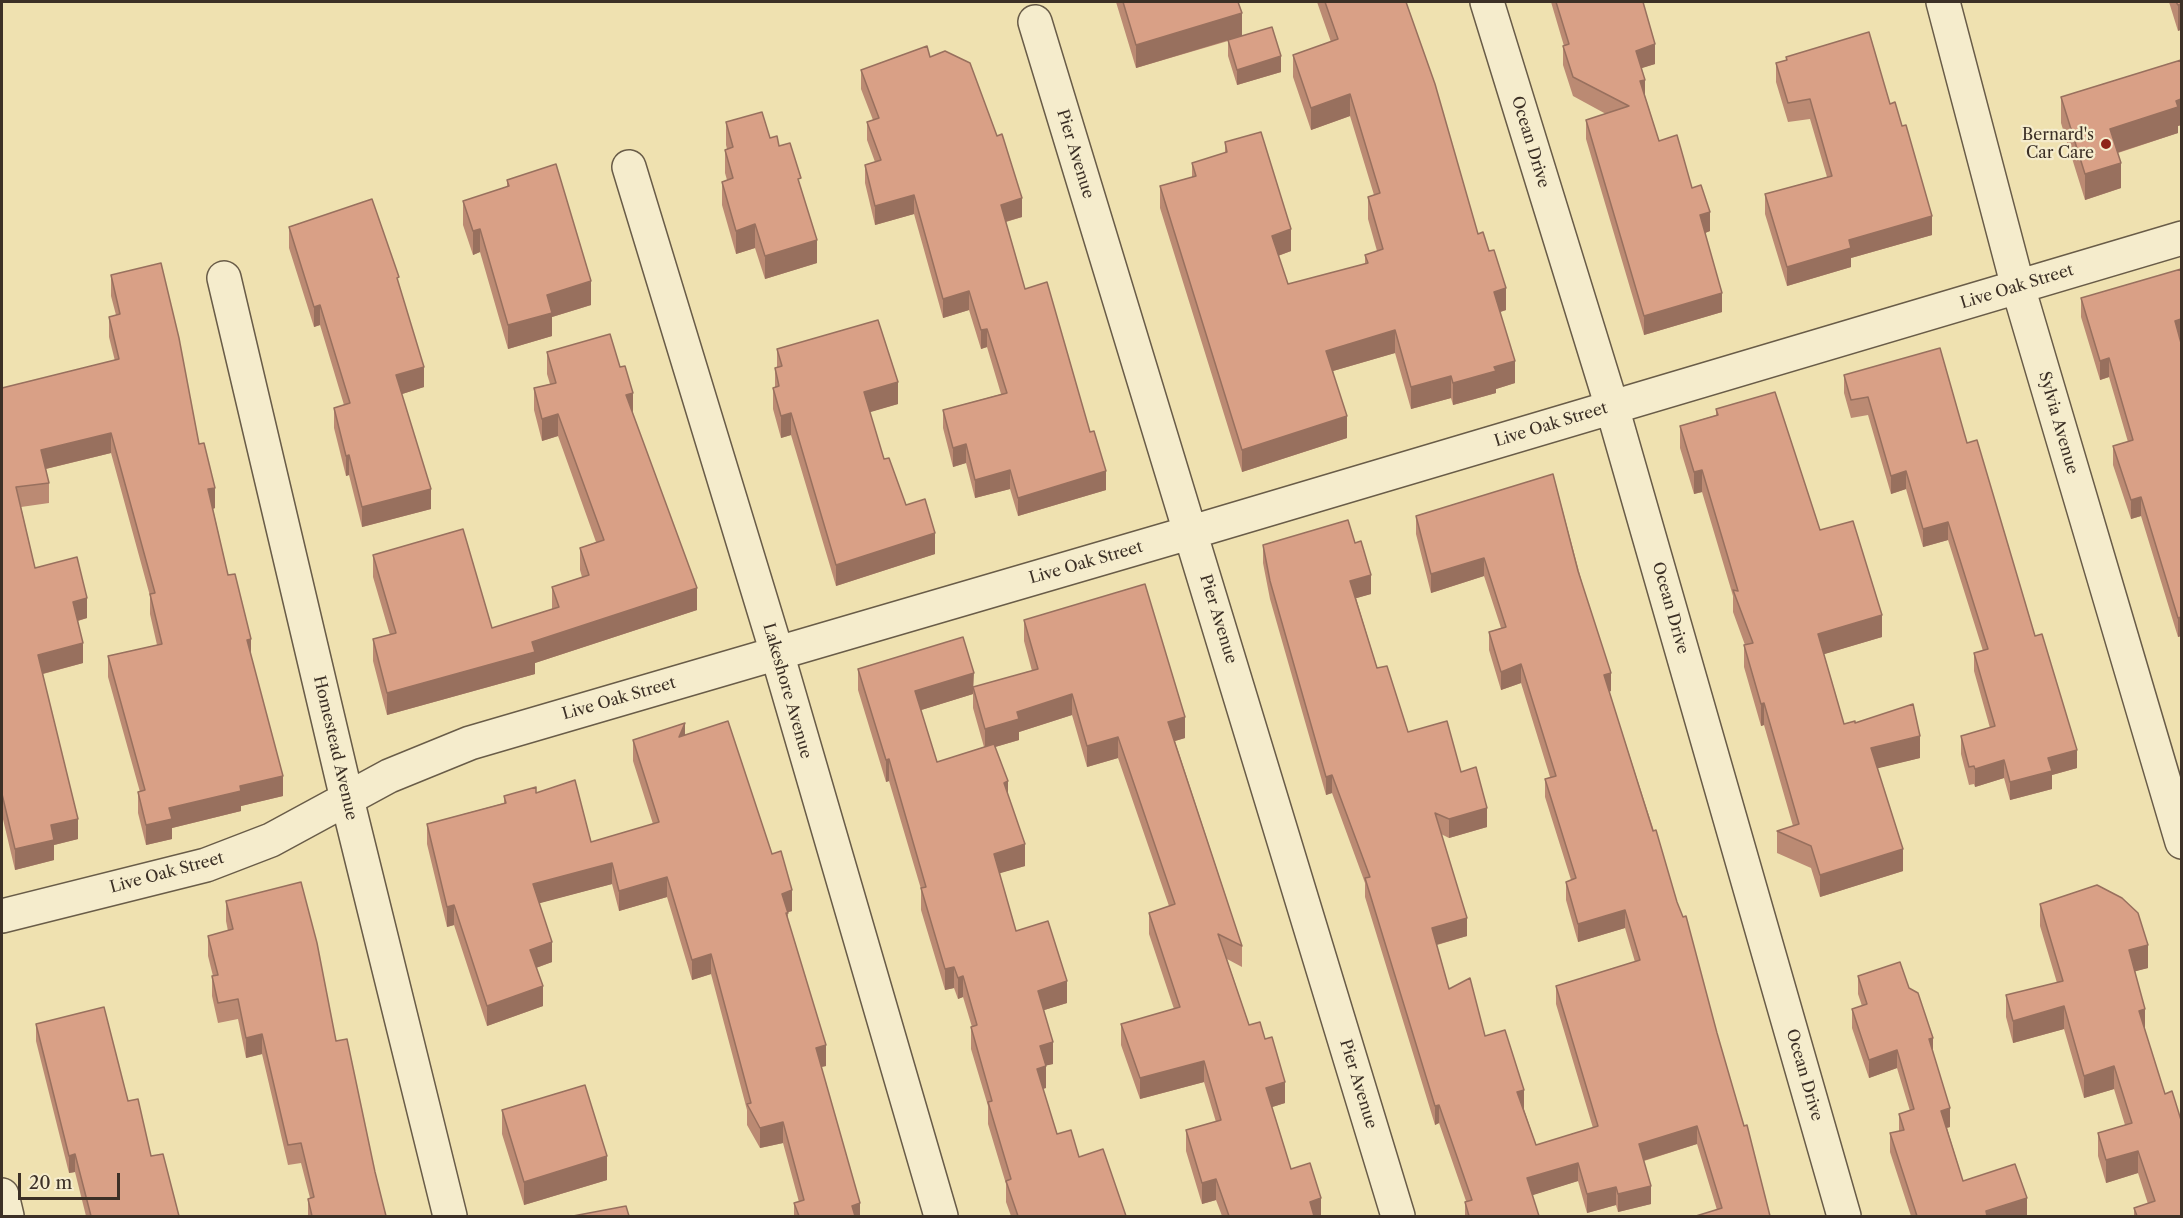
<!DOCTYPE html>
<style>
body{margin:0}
#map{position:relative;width:2183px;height:1218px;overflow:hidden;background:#efe1b0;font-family:"Libre Caslon Text",serif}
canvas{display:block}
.frame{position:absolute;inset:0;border:3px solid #3c3026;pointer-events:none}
.scale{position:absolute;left:18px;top:1173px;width:102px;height:27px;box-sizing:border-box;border:3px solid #3c3026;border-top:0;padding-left:8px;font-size:18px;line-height:21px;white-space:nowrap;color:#3c3026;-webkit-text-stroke:4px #f5eccc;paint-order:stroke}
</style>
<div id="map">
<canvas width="2183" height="1218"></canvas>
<div class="frame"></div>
<div class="scale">20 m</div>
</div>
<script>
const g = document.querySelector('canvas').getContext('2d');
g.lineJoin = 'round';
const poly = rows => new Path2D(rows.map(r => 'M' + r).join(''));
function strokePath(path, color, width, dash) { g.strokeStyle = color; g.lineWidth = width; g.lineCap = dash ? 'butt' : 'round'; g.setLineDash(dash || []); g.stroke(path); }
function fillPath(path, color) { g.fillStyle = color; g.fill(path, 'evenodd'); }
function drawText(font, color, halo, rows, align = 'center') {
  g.font = font + ' "Libre Caslon Text",serif'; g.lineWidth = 4.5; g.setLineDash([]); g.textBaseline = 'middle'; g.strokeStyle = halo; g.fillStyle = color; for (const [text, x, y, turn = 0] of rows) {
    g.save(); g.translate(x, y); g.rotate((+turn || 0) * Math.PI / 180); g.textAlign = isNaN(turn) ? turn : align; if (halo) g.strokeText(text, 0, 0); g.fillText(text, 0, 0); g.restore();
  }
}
const minor = poly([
 [1487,2,1612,407,1844,1216],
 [1943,2,2018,287,2182,842],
 [1035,22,1398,1216],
 [629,167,777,653,941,1216],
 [224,278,347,799,450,1216],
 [2,916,206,865,271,840,389,776,470,743,1192,532,2182,238],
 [2,1195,7,1216]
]);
const wall = poly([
 [1116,2,1238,2,1242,36,1281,72,1237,85,1228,56,1228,41,1136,68],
 [1317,2,1406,2,1478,234,1506,310,1500,312,1515,383,1496,389,1496,393,1453,405,1451,398,1411,409,1395,353,1333,371,1347,438,1242,472,1160,208,1160,186,1192,177,1192,163,1225,153,1225,142,1291,251,1278,256,1288,284,1365,264,1365,255,1377,251,1368,219,1368,197,1374,195,1350,116,1311,130,1293,77,1293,55,1331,42],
 [1551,2,1643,2,1655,64,1641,68,1645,96,1659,141,1692,188,1710,231,1705,233,1722,312,1644,335,1586,139,1586,120,1606,114,1573,96,1563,65,1563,46,1564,46],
 [2169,2,2181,2,2178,31],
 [930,57,1022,217,1006,222,1025,289,1106,490,1018,516,1010,489,975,498,966,463,953,467,943,428,943,410,1001,394,987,347,981,349,969,310,943,318,914,214,875,225,865,183,865,165,875,162,867,140,867,122,873,120,861,89,861,70],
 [1786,57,1890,104,1932,235,1851,258,1851,267,1787,286,1765,214,1765,194,1827,177,1810,119,1788,122,1776,82,1776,63,1786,60],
 [2181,60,2181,125,2178,126,2178,133,2118,153,2121,188,2085,200,2061,123,2061,97],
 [726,122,770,138,779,146,801,188,817,263,765,279,755,248,736,254,722,205,722,182,727,180,725,173,725,150,727,149,726,145],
 [507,180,591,305,552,317,552,336,508,349,480,252,473,255,463,225,463,201,507,187],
 [289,227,399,285,424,387,402,394,431,509,362,527,349,475,346,476,334,428,334,408,344,405,320,325,314,327,289,248],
 [111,275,199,444,215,508,213,509,228,575,251,656,283,796,241,806,241,811,172,828,172,839,146,845,138,813,138,792,140,792,108,677,108,656,157,645,150,614,150,596,111,453,46,469,49,483,49,503,21,507,35,568,87,618,78,621,83,663,43,674,78,839,54,845,54,860,15,870,2,815,2,388,115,361,109,337,109,317,116,315,111,296],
 [2081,298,2181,339,2180,339,2181,343,2181,636,2178,637,2141,516,2131,519,2113,465,2113,446,2128,442,2109,377,2100,380,2081,317],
 [777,349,898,404,869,412,884,459,906,505,935,554,836,586,791,435,781,438,773,409,773,388,775,387,775,368,777,368],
 [547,352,633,414,697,610,535,663,535,674,387,715,373,661,373,639,390,635,373,577,373,555,492,628,552,609,552,587,582,577,580,570,580,548,596,542,558,436,542,441,534,410,534,388,550,384,547,374],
 [1844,375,1967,443,2035,636,2077,768,2052,775,2052,789,2010,800,2004,778,1975,787,1974,784,1969,785,1961,754,1961,736,1990,728,1974,671,1974,653,1983,651,1948,540,1923,547,1906,489,1891,494,1868,415,1851,418,1844,393],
 [1716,409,1820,530,1882,637,1824,654,1844,724,1855,723,1920,758,1877,768,1903,871,1820,897,1811,868,1777,853,1777,831,1793,826,1764,725,1761,726,1744,667,1744,645,1745,645,1733,612,1733,596,1702,492,1694,494,1680,448,1680,426,1716,415],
 [1553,474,1611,691,1609,692,1677,902,1717,1033,1770,1216,1717,1210,1697,1144,1644,1161,1651,1204,1618,1212,1616,1205,1587,1213,1578,1181,1532,1195,1539,1216,1465,1216,1465,1202,1466,1201,1439,1123,1435,1125,1365,897,1365,883,1332,793,1326,795,1270,599,1263,563,1263,545,1371,594,1356,598,1377,668,1408,732,1461,772,1487,827,1449,838,1441,834,1467,936,1437,945,1449,989,1485,1036,1524,1109,1536,1145,1593,1128,1556,1004,1556,986,1635,962,1625,928,1578,942,1566,900,1566,882,1571,880,1545,797,1545,779,1550,777,1521,683,1501,690,1489,650,1489,632,1501,628,1484,576,1431,593,1416,534,1416,516],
 [1024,620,1185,738,1175,741,1242,946,1242,967,1227,959,1249,1025,1285,1103,1272,1107,1291,1169,1321,1216,1222,1216,1216,1200,1202,1204,1186,1151,1186,1130,1216,1122,1204,1082,1140,1099,1121,1045,1121,1024,1174,1009,1149,934,1149,913,1169,906,1118,758,1087,767,1072,715,1019,732,1019,740,995,747,1025,866,999,873,1016,931,1067,1003,1044,1010,1053,1064,1046,1065,1046,1088,1043,1089,1057,1134,1079,1157,1126,1216,1011,1216,1006,1202,1006,1184,988,1124,988,1106,971,1049,971,1027,972,1027,963,997,958,999,954,988,945,990,921,910,921,889,889,781,886,782,858,690,858,669,974,687,1032,671,1024,641],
 [973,694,973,708,984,747,937,762,921,710],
 [685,735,772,854,792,911,788,912,788,922,826,1066,821,1067,860,1216,794,1216,794,1203,799,1202,783,1143,760,1148,747,1125,747,1110,711,974,692,980,667,897,619,911,612,884,539,903,552,962,536,968,543,1006,487,1026,454,925,447,927,427,844,427,824,504,803,504,796,536,793,591,842,653,824,633,761,633,740],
 [226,901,336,1041,375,1172,386,1216,308,1216,308,1199,310,1198,301,1163,288,1165,262,1054,246,1058,238,1019,218,1023,212,996,212,976,213,976,208,956,208,936,228,931,226,921],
 [2040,904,2148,968,2135,971,2145,1029,2181,1216,2134,1216,2134,1208,2148,1204,2138,1173,2106,1183,2098,1156,2098,1133,2125,1125,2114,1089,2084,1098,2064,1029,2013,1043,2006,1017,2006,995,2057,983,2040,926],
 [1858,976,1909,988,1933,1052,1950,1127,1947,1128,1963,1181,2027,1216,1911,1216,1890,1152,1890,1133,1899,1131,1899,1114,1910,1111,1897,1068,1869,1078,1852,1028,1852,1009,1862,1006,1858,994],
 [36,1024,128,1101,151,1156,179,1216,86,1216,75,1172,69,1173,36,1041],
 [502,1110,607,1180,524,1205,502,1134]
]);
const shadedWall = poly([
 [2181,4,2181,30,2178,31,2178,5],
 [1242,13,1242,36,1136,68,1136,45],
 [1655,44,1655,64,1636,70,1636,51],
 [1281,56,1281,72,1237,85,1237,70],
 [1645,80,1645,99,1640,81],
 [1350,94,1350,116,1311,130,1311,108],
 [2181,99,2181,125,2178,126,2178,133,2110,155,2110,129],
 [2121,163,2121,188,2085,200,2085,174],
 [914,195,914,214,875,225,875,206],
 [1022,198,1022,217,1001,223,1001,205],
 [1710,212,1710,231,1700,235,1700,215],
 [1932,216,1932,235,1851,258,1851,267,1787,286,1787,267,1849,240],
 [755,224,755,248,736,254,736,231],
 [480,229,480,252,473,255,473,231],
 [1291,229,1291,251,1272,258,1272,236],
 [817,240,817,263,765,279,765,256],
 [591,281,591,305,552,317,552,336,508,349,508,325,547,295],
 [1506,288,1506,310,1494,314,1494,292],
 [969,291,969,310,943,318,943,299],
 [1722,293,1722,312,1644,335,1644,316],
 [320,305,320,325,314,327,314,307],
 [2181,319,2181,339,2175,340,2175,321],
 [987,329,987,347,981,349,981,330],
 [1395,330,1395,353,1326,373,1326,351],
 [2109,358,2109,377,2100,380,2100,361],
 [1515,361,1515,383,1496,389,1496,393,1453,405,1453,383,1494,367],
 [424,367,424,387,396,396,396,375],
 [1451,376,1451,398,1411,409,1411,387],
 [898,382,898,404,864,414,864,392],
 [633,393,633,415,626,395],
 [791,413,791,435,781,438,781,416],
 [558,414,558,436,542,441,542,419],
 [1347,416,1347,438,1242,472,1242,450],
 [111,433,111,453,41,470,41,450],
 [966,444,966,463,953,467,953,448],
 [349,455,349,475,346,476,346,456],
 [1010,470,1010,489,975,498,975,480],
 [1702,470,1702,492,1694,494,1694,472],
 [1106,471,1106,490,1018,516,1018,498],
 [1906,471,1906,489,1891,494,1891,476],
 [215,488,215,508,208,510,208,489],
 [431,489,431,509,362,527,362,507],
 [2141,497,2141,516,2131,519,2131,500],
 [1948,522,1948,540,1923,547,1923,529],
 [935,533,935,554,836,586,836,565],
 [1484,558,1484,576,1431,593,1431,574],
 [1371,575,1371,594,1350,600,1350,581],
 [697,588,697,610,535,663,535,674,387,715,387,693,532,642],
 [87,598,87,618,73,622,73,602],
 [1882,615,1882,637,1818,656,1818,634],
 [2181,617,2181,636,2178,637,2178,618],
 [251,639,251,660,247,640],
 [83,643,83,663,38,675,38,655],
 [1521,664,1521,683,1501,690,1501,672],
 [974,673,973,694,915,712,915,691],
 [1611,673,1611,691,1604,693,1604,675],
 [1072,694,1072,715,1019,732,1019,740,985,750,985,729,1017,712],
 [1764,703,1764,725,1761,726,1761,704],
 [1185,717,1185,738,1168,743,1168,722],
 [685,723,685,743,679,737],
 [1920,736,1920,758,1871,770,1871,748],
 [1118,737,1118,758,1087,767,1087,746],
 [2077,750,2077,768,2052,775,2052,789,2010,800,2010,782,2048,758],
 [889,759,889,781,886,782,886,760],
 [2004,760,2004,778,1975,787,1975,769],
 [1332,775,1332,793,1326,795,1326,777],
 [283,776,283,796,241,806,241,811,172,828,172,839,146,845,146,825,169,808,240,786],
 [1008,781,1008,803,1004,783],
 [1487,808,1487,827,1449,838,1449,819],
 [78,819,78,839,54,845,54,860,15,870,15,849,51,825],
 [1025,844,1025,866,994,875,994,854],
 [1903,849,1903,871,1820,897,1820,875],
 [612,863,612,884,533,905,533,884],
 [667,877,667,897,619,911,619,891],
 [792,890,792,911,782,914,782,894],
 [454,905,454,925,447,927,447,907],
 [1625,910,1625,928,1578,942,1578,924],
 [1467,918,1467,936,1432,946,1432,928],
 [552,942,552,962,530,970,530,950],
 [2148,945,2148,968,2129,973,2129,950],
 [711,954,711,974,692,980,692,960],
 [954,967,954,988,945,990,945,969],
 [963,976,963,997,958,999,958,978],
 [1067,981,1067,1003,1038,1012,1038,991],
 [543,986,543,1006,487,1026,487,1006],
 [2064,1006,2064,1029,2013,1043,2013,1021],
 [2145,1009,2145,1032,2139,1011],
 [262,1034,262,1054,246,1058,246,1038],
 [1933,1038,1933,1056,1929,1039],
 [1053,1042,1053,1064,1040,1067,1040,1046],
 [826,1045,826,1066,816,1068,816,1048],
 [1897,1050,1897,1068,1869,1078,1869,1060],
 [1204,1061,1204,1082,1140,1099,1140,1078],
 [1046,1066,1046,1088,1037,1090,1037,1069],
 [2114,1066,2114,1089,2084,1098,2084,1076],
 [1285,1082,1285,1103,1266,1109,1266,1088],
 [1524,1090,1524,1109,1517,1110,1517,1092],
 [1439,1105,1439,1123,1435,1125,1435,1106],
 [1950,1108,1950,1127,1941,1129,1941,1111],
 [783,1122,783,1143,760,1148,760,1128],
 [1697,1126,1697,1144,1639,1162,1639,1144],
 [2138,1151,2138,1173,2106,1183,2106,1160],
 [75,1154,75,1172,69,1173,69,1156],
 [607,1156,607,1180,524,1205,524,1182],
 [1578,1163,1578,1181,1527,1197,1527,1178],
 [1216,1179,1216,1200,1202,1204,1202,1183],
 [1651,1186,1651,1204,1618,1212,1618,1194],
 [1616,1187,1616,1205,1587,1213,1587,1194],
 [1321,1198,1321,1216,1310,1216,1310,1202],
 [2027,1198,2027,1216,1986,1216,1986,1211],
 [860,1203,860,1216,852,1216,852,1206]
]);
const building = poly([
 [1123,2,1238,2,1242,13,1136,45,1123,2],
 [1325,2,1406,2,1435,84,1478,234,1483,232,1489,251,1494,250,1506,288,1494,292,1515,361,1494,367,1496,371,1453,383,1451,376,1411,387,1395,330,1326,351,1347,416,1242,450,1160,186,1196,176,1192,163,1227,152,1225,142,1261,132,1291,229,1272,236,1288,284,1368,263,1365,255,1383,249,1368,197,1380,193,1350,94,1311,108,1293,55,1338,39,1325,2],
 [1556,2,1643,2,1655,44,1636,51,1645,80,1640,81,1659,141,1677,135,1692,188,1701,185,1710,212,1700,215,1722,293,1644,316,1586,120,1629,106,1573,77,1563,46,1569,44,1556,2],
 [2176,2,2181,2,2181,4,2178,5,2176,2],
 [1272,27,1281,56,1237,70,1228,40,1272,27],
 [1869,32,1890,104,1895,102,1902,126,1906,125,1932,216,1849,240,1851,248,1787,267,1765,194,1832,176,1810,99,1788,103,1776,63,1787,60,1786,57,1869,32],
 [927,46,930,57,945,51,970,63,997,136,1002,134,1022,198,1001,205,1025,289,1047,282,1090,432,1094,431,1106,471,1018,498,1010,470,975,480,966,444,953,448,943,410,1007,393,987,329,981,330,969,291,943,299,914,195,875,206,865,165,881,160,867,122,879,118,861,70,927,46],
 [2181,60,2181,99,2176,101,2178,107,2110,129,2121,163,2085,174,2061,97,2181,60],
 [762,112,770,138,777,136,779,146,790,143,801,178,798,179,817,240,765,256,755,224,736,231,722,182,733,178,725,150,733,147,726,122,762,112],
 [556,164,591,281,547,295,552,313,508,325,480,229,473,231,463,201,509,186,507,180,556,164],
 [372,199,399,277,397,278,424,367,396,375,431,489,362,507,349,455,346,456,334,408,350,403,320,305,314,307,289,227,372,199],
 [161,263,179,338,199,444,204,443,215,488,208,489,228,575,235,574,251,639,247,640,283,776,240,786,241,791,169,808,172,819,146,825,138,792,145,790,108,656,162,644,150,594,155,593,111,433,41,450,49,483,16,487,35,568,77,557,87,598,73,602,83,643,38,655,78,819,51,825,54,840,15,849,2,794,2,388,119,359,109,317,120,314,111,275,161,263],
 [2181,269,2181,319,2175,321,2181,343,2181,617,2178,618,2141,497,2131,500,2113,446,2133,440,2109,358,2100,361,2081,298,2181,269],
 [878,320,898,382,864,392,884,459,889,458,906,505,925,499,935,533,836,565,791,413,781,416,773,388,779,386,775,368,782,366,777,349,878,320],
 [610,334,620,367,625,366,633,393,626,395,697,588,532,642,535,652,387,693,373,639,396,633,373,555,463,529,492,628,559,607,552,587,589,575,580,548,604,540,558,414,542,419,534,388,556,383,547,352,610,334],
 [1940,348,1967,443,1977,440,2035,636,2042,634,2077,750,2048,758,2052,771,2010,782,2004,760,1975,769,1974,766,1969,767,1961,736,1995,726,1974,653,1988,649,1948,522,1923,529,1906,471,1891,476,1868,397,1851,400,1844,375,1940,348],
 [1775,392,1820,530,1853,521,1882,615,1818,634,1844,724,1855,721,1855,723,1913,704,1920,736,1871,748,1903,849,1820,875,1811,846,1777,831,1799,824,1764,703,1761,704,1744,645,1753,643,1733,590,1738,591,1702,470,1694,472,1680,426,1718,415,1716,409,1775,392],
 [1553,474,1578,571,1611,673,1604,675,1653,831,1656,830,1677,902,1683,917,1686,916,1717,1033,1744,1126,1747,1125,1770,1216,1696,1216,1722,1208,1697,1126,1639,1144,1651,1186,1618,1194,1616,1187,1587,1194,1578,1163,1527,1178,1539,1216,1469,1216,1465,1202,1472,1200,1439,1105,1435,1106,1365,878,1370,877,1332,775,1326,777,1270,581,1263,545,1348,520,1355,543,1361,541,1371,575,1350,581,1377,668,1387,666,1408,732,1447,721,1461,772,1476,767,1487,808,1449,819,1435,813,1467,918,1432,928,1449,989,1470,978,1485,1036,1505,1030,1524,1090,1517,1092,1536,1145,1598,1126,1556,986,1640,960,1625,910,1578,924,1566,882,1576,878,1545,779,1556,776,1521,664,1501,672,1489,632,1506,627,1484,558,1431,574,1416,516,1553,474],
 [1145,584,1185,717,1168,722,1242,946,1218,934,1249,1025,1260,1022,1265,1039,1272,1037,1285,1082,1266,1088,1291,1169,1310,1163,1321,1198,1310,1202,1314,1216,1229,1216,1216,1179,1202,1183,1186,1130,1221,1120,1204,1061,1140,1078,1121,1024,1180,1007,1149,913,1175,904,1118,737,1087,746,1072,694,1017,712,1019,719,985,729,973,687,1038,669,1024,620,1145,584],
 [963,637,974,673,915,691,937,762,994,744,1008,781,1004,783,1025,844,994,854,1016,931,1048,921,1067,981,1038,991,1053,1042,1040,1046,1046,1066,1037,1069,1057,1134,1071,1130,1079,1157,1103,1149,1126,1216,1018,1216,1006,1181,1011,1179,988,1102,992,1101,971,1027,977,1025,963,976,958,978,954,967,945,969,921,888,926,887,889,759,886,760,858,669,963,637],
 [728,721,772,854,781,851,792,890,782,894,788,913,786,913,826,1045,816,1048,860,1203,852,1206,855,1216,799,1216,794,1203,804,1200,783,1122,760,1128,747,1104,751,1103,711,954,692,960,667,877,619,891,612,863,533,884,552,942,530,950,543,986,487,1006,454,905,447,907,427,824,506,803,504,796,536,787,536,793,575,780,591,842,659,822,633,740,685,723,679,737,728,721],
 [301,882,317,943,336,1041,347,1039,375,1172,386,1216,312,1216,308,1199,314,1197,301,1143,288,1145,262,1034,246,1038,238,999,218,1003,212,976,218,975,208,936,233,929,226,901,301,882],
 [2097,885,2122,898,2138,913,2148,945,2129,950,2145,1009,2139,1011,2165,1094,2172,1091,2181,1120,2181,1216,2137,1216,2134,1208,2155,1201,2138,1151,2106,1160,2098,1133,2132,1123,2114,1066,2084,1076,2064,1006,2013,1021,2006,995,2063,981,2040,904,2097,885],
 [1900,962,1909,988,1918,993,1933,1038,1929,1039,1950,1108,1941,1111,1963,1181,2015,1164,2027,1198,1986,1211,1987,1216,1917,1216,1890,1133,1904,1130,1899,1114,1914,1109,1897,1050,1869,1060,1852,1009,1867,1004,1858,976,1900,962],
 [104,1007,128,1101,138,1099,151,1156,163,1154,179,1216,91,1216,75,1154,69,1156,36,1024,104,1007],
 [585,1085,607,1156,524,1182,502,1110,585,1085],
 [626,1206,629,1216,573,1216,626,1206]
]);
const markers = [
 [2106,144,6,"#8f2418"]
];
const poiNames = [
 ["Bernard's",2094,135],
 ["Car Care",2094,153]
];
const streetNames = [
 ["Ocean Drive",1530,142,73],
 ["Pier Avenue",1075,154,73],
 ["Live Oak Street",2017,287,-17],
 ["Sylvia Avenue",2058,423,74],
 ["Live Oak Street",1551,425,-17],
 ["Live Oak Street",1086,563,-16],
 ["Ocean Drive",1670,608,74],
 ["Pier Avenue",1218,619,73],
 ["Lakeshore Avenue",787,691,74],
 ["Live Oak Street",619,699,-16],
 ["Homestead Avenue",335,748,77],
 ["Live Oak Street",167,873,-15],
 ["Ocean Drive",1804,1075,74],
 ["Pier Avenue",1358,1084,73]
];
strokePath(minor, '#695c48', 36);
strokePath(minor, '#f5eccc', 33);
fillPath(wall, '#bb8a73');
fillPath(shadedWall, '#98705e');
fillPath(building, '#d9a086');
strokePath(building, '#98705e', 1.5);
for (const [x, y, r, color] of markers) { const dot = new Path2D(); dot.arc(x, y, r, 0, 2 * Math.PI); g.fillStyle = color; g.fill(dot); strokePath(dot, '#f5eccc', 2); }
drawText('16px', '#3c3026', '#f5eccc', poiNames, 'right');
drawText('16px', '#3c3026', '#f5eccc', streetNames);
</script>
